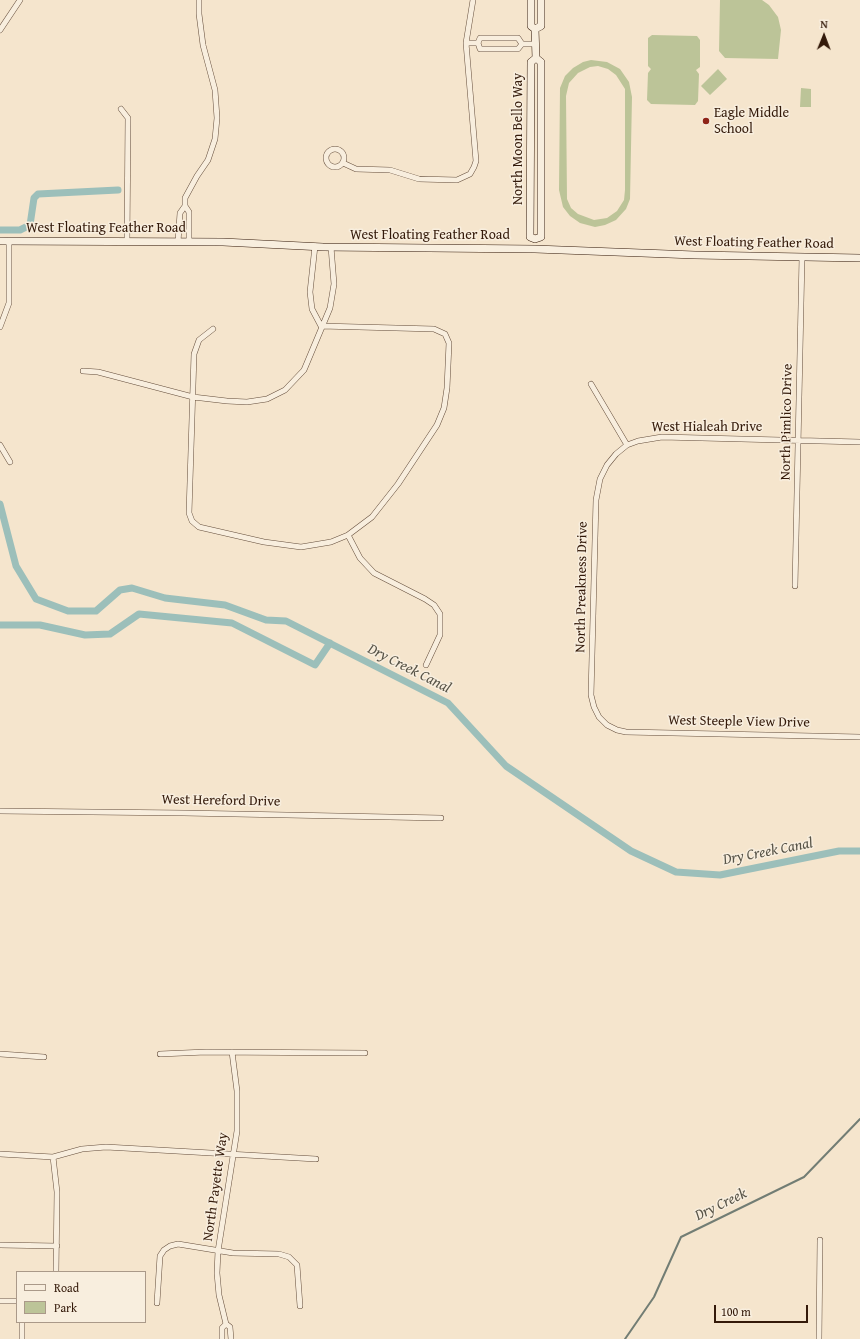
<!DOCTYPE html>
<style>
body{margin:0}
#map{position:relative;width:860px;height:1339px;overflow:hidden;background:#f5e5cd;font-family:"Gentium Book Plus",serif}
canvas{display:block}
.legend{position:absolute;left:16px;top:1271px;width:130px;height:52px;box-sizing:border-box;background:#f8eede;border:1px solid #aa9989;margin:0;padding:5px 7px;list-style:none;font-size:12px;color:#341a0a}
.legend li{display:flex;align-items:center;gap:8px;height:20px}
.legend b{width:20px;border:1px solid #aa9989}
.north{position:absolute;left:804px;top:16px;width:40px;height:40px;-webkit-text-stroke:3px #f8eede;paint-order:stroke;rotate:1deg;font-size:11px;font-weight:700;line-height:16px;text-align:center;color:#341a0a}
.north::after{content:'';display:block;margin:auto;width:14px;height:18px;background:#341a0a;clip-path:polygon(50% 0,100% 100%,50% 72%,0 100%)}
.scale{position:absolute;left:714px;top:1305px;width:94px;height:18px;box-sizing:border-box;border:2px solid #341a0a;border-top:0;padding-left:5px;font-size:12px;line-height:14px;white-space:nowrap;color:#341a0a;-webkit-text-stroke:3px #f8eede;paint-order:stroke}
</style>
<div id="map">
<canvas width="860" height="1339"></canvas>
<ul class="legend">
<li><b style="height:5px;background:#f8eede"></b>Road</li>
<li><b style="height:11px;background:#bcc498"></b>Park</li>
</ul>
<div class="north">N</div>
<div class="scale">100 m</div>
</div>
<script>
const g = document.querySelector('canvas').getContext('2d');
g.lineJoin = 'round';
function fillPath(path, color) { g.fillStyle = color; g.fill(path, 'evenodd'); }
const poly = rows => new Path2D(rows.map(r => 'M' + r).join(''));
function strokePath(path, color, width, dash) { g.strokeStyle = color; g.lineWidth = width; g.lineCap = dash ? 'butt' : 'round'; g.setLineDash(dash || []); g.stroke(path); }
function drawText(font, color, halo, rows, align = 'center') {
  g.font = font + ' "Gentium Book Plus",serif'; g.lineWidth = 3; g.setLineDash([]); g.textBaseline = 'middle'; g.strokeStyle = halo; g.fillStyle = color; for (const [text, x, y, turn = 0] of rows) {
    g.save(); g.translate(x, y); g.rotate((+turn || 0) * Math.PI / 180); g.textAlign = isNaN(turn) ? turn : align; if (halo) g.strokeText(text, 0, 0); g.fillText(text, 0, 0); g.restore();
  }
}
const green = poly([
 [720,0,762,0,769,5,778,17,781,30,778,59,725,58,719,51],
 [652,35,697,36,700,40,700,67,696,70,699,74,698,101,695,105,651,104,647,100,648,73,651,69,648,66,648,38],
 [591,60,607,62,620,69,629,82,632,97,630,199,626,209,616,220,605,225,595,227,580,223,570,216,563,207,559,190,560,88,565,76,573,68,583,62],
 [598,66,608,69,616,75,625,89,625,190,624,200,617,211,607,218,594,220,578,214,571,208,567,199,566,96,569,83,578,73,590,67],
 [718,69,727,79,710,95,701,86],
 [801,88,811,89,811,107,800,107]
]);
const stream = poly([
 [625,1339,654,1297,681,1237,804,1177,860,1119]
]);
const canal = poly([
 [0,230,20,230,30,225,34,198,38,194,118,190],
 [0,504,16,566,36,599,68,611,96,611,120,590,132,588,165,598,225,605,266,620,286,621,448,703,506,766,631,851,676,872,720,875,839,851,860,851],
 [0,625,40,625,85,635,110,634,139,614,232,623,315,665,330,643]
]);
const street = poly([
 [0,30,20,0],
 [466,43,478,43],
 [478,43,480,49,518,49,522,44],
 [478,43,480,38,518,38,522,44],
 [522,44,535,44],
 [121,109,128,118,127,242],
 '326 158a9 9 0 1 1 18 0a9 9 0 1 1-18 0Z',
 [343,163,356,169,390,170,419,179,457,180,470,174,474,167,476,161,466,43,473,0],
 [185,206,185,198,197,176,208,160,215,139,217,118,215,90,203,45,199,14,199,0],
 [178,242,180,213,185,206,189,212,189,242],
 [315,246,310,292,312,309,321,326],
 [321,326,434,329,445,334,449,343,447,388,444,408,437,425,398,484,372,517,348,535],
 [0,327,9,303,9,241],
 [213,329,199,340,194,354,189,513,192,521,199,527,264,542,301,547,331,542,348,535,360,558,374,573,425,599,434,605,440,614,440,635,426,665],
 [83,371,98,372,193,397,227,401,247,402,267,399,285,390,304,370,330,308,334,284,331,247],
 [591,384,627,445],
 [860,442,662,437,638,441,627,445,616,454,607,465,600,479,596,500,591,695,594,707,599,717,607,725,617,730,626,732,860,737],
 [0,445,10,462],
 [795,586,802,257],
 [0,811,184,813,441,818],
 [0,1054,44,1057],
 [160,1054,206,1052,365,1053],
 [0,1154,53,1157,82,1149,106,1147,316,1159],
 [53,1157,57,1192,56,1272],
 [0,1245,57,1246],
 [0,1301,17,1301],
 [157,1303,160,1256,164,1250,170,1246,178,1244,233,1253,279,1254,289,1257,297,1265,300,1306],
 [226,1324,219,1295,217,1273,218,1251,237,1131,237,1091,232,1052],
 [22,1339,22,1322],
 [222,1339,222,1328,226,1324,230,1327,231,1339],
 [819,1339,820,1240]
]);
const secondary = poly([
 [531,0,531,26,535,29],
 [535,29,541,26,541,0],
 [535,29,536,58],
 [536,58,541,62,541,237,535,239,530,237,531,62,536,58],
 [0,241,223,242,323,247,535,249,695,255,860,258]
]);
const markers = [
 [706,121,4,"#8f2418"]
];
const poiNames = [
 ["Eagle Middle",714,113],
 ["School",714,129]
];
const streetNames = [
 ["North Moon Bello Way",518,139,-90],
 ["West Floating Feather Road",106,228],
 ["West Floating Feather Road",430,235],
 ["West Floating Feather Road",754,243,1],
 ["North Pimlico Drive",787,422,-89],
 ["West Hialeah Drive",707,427],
 ["North Preakness Drive",582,587,-89],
 ["West Steeple View Drive",739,722,1],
 ["West Hereford Drive",221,801,1],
 ["North Payette Way",216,1187,-82]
];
const waterNames = [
 ["Dry Creek Canal",409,669,27],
 ["Dry Creek Canal",768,852,-11],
 ["Dry Creek",721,1205,-26]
];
fillPath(green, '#bcc498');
strokePath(stream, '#727d74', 2);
strokePath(canal, '#9cbfba', 7);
strokePath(street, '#644d3b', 6);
strokePath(secondary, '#341a0a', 8);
strokePath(street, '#f8eede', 5);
strokePath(secondary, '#f8eede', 7);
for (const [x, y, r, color] of markers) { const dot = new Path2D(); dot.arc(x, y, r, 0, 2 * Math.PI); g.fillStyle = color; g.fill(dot); strokePath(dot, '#f8eede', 1.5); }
drawText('14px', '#341a0a', '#f8eede', poiNames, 'left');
drawText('14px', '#341a0a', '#f8eede', streetNames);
drawText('italic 15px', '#585448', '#f8eede', waterNames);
</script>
